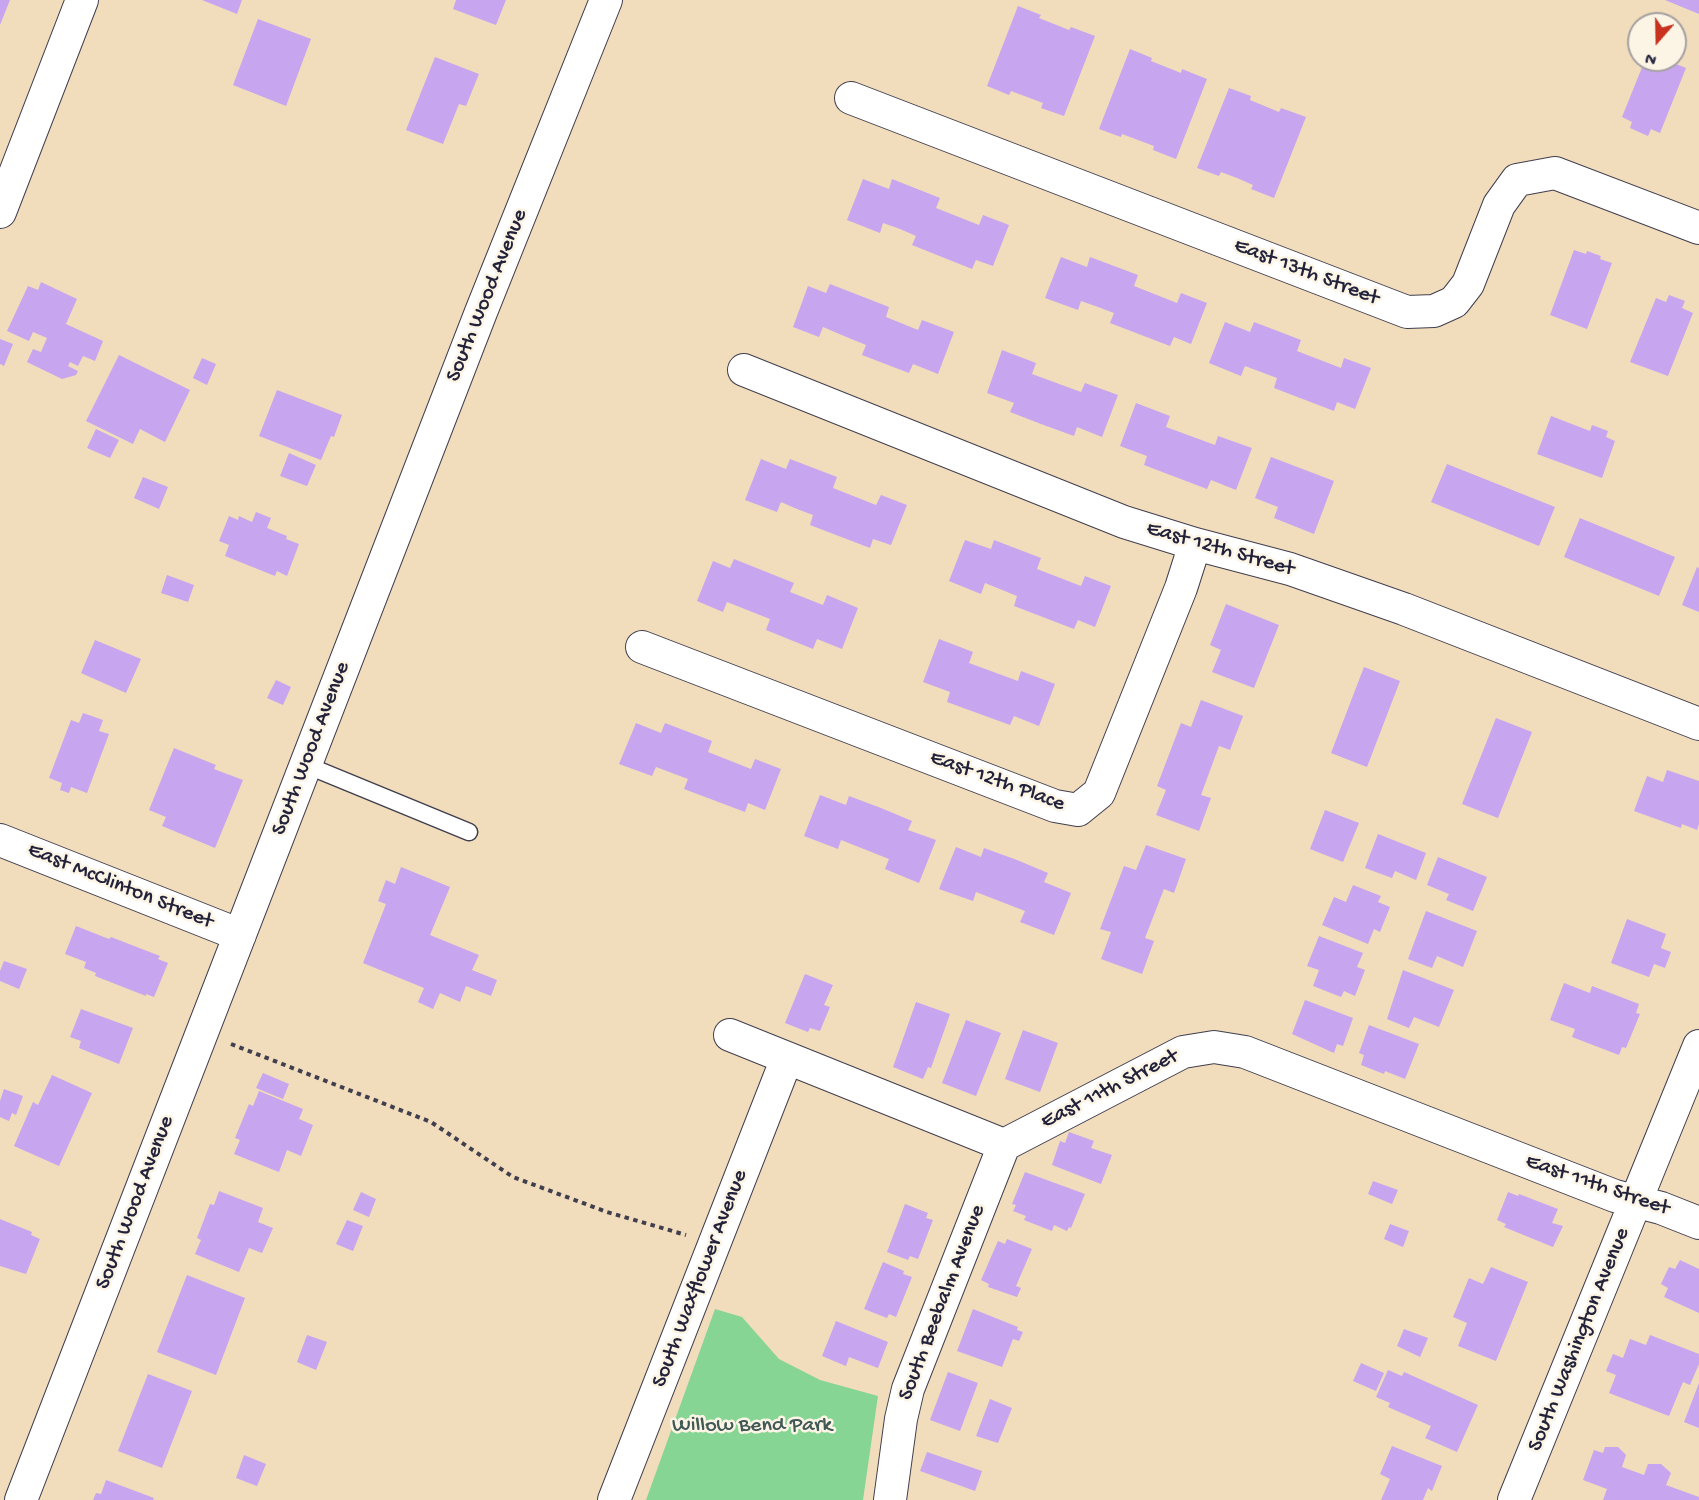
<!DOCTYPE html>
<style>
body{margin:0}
#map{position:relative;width:1699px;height:1500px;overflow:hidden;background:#f1ddbc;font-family:"Gochi Hand",sans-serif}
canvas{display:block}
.north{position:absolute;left:1627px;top:12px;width:60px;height:60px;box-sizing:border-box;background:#fcf5e5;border:2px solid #a5a1a1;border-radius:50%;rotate:200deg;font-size:16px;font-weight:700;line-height:24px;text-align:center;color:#22223b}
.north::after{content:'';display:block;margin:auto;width:21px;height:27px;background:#c8321e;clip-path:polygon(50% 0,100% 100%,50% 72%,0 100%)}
</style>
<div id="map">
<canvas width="1699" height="1500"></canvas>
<div class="north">N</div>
</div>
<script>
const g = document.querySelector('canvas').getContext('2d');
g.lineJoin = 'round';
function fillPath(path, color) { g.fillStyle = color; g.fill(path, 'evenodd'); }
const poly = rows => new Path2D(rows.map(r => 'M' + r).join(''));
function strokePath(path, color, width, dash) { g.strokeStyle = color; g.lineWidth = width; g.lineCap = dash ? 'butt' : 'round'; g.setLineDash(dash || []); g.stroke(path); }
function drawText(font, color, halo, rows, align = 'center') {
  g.font = font + ' "Gochi Hand",sans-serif'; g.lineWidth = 5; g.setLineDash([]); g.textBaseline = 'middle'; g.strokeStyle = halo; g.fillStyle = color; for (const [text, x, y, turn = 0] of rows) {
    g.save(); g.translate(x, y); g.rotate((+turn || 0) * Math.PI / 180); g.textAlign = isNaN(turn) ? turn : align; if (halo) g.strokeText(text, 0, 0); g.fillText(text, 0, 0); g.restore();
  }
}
const green = poly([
 [715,1309,742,1317,779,1359,820,1380,878,1396,863,1500,646,1500]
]);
const building = poly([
 [0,0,10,0,0,25],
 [202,0,242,0,237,14],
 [456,0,506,0,496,25,453,9],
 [1665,0,1699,0,1699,14],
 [1018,6,1041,15,1039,18,1069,30,1071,27,1095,36,1064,116,1041,108,1043,103,1011,91,1009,95,987,86],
 [258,19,311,39,286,106,233,85],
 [1130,49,1152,58,1151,61,1181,73,1182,69,1207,79,1176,159,1153,150,1154,146,1122,134,1121,137,1099,129],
 [435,57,479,74,466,106,459,104,443,144,406,130],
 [1645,60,1666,60,1686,68,1660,133,1651,129,1648,136,1630,128,1632,122,1622,117],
 [1229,88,1251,96,1250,100,1279,112,1281,108,1306,117,1274,198,1251,189,1253,185,1237,178,1221,172,1219,176,1197,168],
 [863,179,889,189,892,179,940,198,936,208,979,225,983,215,1009,225,993,266,976,260,972,269,912,245,916,236,900,229,883,223,880,233,847,220],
 [1574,250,1586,254,1587,251,1601,256,1600,259,1612,263,1587,329,1550,315],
 [1061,257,1087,267,1090,257,1138,275,1134,286,1177,303,1181,293,1207,303,1191,344,1174,337,1170,346,1110,323,1114,313,1098,307,1081,301,1078,310,1045,298],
 [41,282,77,299,66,324,103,341,95,361,83,356,78,366,70,362,68,366,78,371,76,375,62,379,27,362,33,349,41,352,47,338,33,332,29,341,7,331,28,286,38,290],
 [830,284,889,307,886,317,918,330,922,320,954,332,938,374,913,364,909,373,862,355,866,345,844,336,823,327,819,337,793,327,808,286,826,293],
 [1669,295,1685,301,1682,308,1693,313,1668,376,1630,362,1656,298,1666,302],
 [1225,322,1250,332,1254,322,1301,340,1297,351,1341,368,1344,358,1371,368,1355,409,1337,402,1334,411,1274,388,1277,378,1245,366,1241,376,1209,363],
 [0,339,13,344,4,366,0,364],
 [1002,350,1036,363,1032,374,1081,392,1085,383,1118,395,1102,437,1077,427,1074,436,1041,424,1010,412,1014,403,987,393],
 [119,355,190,390,165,442,140,429,133,444,86,421],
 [202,358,216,364,207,385,193,378],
 [277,390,342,415,334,437,331,436,321,460,259,436],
 [1136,403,1170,416,1166,427,1215,445,1218,436,1252,448,1236,490,1211,480,1207,489,1144,465,1147,456,1120,446],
 [1551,416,1590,431,1592,425,1608,431,1606,437,1615,441,1602,478,1537,454],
 [96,429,119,440,110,458,87,448],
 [289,453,316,465,307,486,280,476],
 [1271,457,1334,481,1314,534,1274,518,1278,507,1255,498],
 [761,459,786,469,790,459,837,477,833,488,876,505,881,495,907,505,891,545,873,539,870,548,810,525,813,515,797,509,781,502,777,512,745,500],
 [1447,464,1555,507,1539,546,1431,502],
 [143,477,168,487,159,509,134,498],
 [256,512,271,518,267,528,287,536,286,539,299,544,287,576,277,571,275,576,225,556,229,545,219,541,229,516,238,520,239,516,252,522],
 [1580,518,1675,557,1659,596,1564,557],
 [965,540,991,549,994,540,1041,558,1037,569,1081,586,1085,576,1111,586,1095,627,1078,620,1074,629,1014,606,1017,596,985,583,981,594,949,581],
 [734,559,794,583,790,592,823,605,827,595,858,608,842,649,817,639,813,649,766,630,770,619,727,602,723,612,697,601,713,561,730,568],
 [1697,567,1699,568,1699,612,1682,605],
 [167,575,194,585,188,602,161,593],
 [1226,604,1279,625,1254,688,1212,672,1221,650,1210,645],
 [939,639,973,652,969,663,1018,681,1021,671,1055,684,1039,726,1014,716,1010,725,947,702,950,692,923,682],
 [95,640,141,659,126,693,81,673],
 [1364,667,1400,681,1367,767,1331,753],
 [276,680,291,687,283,705,267,698],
 [1201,700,1243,716,1230,750,1219,746,1201,795,1211,798,1199,831,1156,815,1166,790,1157,786,1181,723,1191,727],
 [83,713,103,720,99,731,109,734,87,793,71,787,69,793,60,790,62,783,49,778,71,720,79,723],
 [1496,718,1532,732,1498,818,1462,804],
 [636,723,661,733,665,723,712,741,708,752,751,769,755,759,781,769,765,810,748,803,745,812,684,789,688,779,656,767,652,776,619,764],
 [174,748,216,765,214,769,243,780,215,848,162,826,166,817,149,810],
 [1667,770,1699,781,1699,824,1697,830,1682,824,1681,828,1634,811,1647,776,1663,782],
 [820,795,846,805,849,796,881,808,912,821,908,830,936,840,919,883,885,869,889,859,841,840,838,849,804,836],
 [1325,810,1359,823,1343,862,1310,849],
 [1378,834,1426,853,1416,880,1395,871,1392,878,1365,868],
 [1146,845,1186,859,1174,893,1164,889,1145,938,1154,941,1142,974,1101,959,1111,932,1100,929,1124,866,1136,870],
 [956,847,981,857,984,848,1017,860,1048,873,1044,882,1071,893,1054,935,1020,922,1025,911,976,892,973,901,939,889],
 [1438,857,1487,877,1473,911,1446,900,1449,894,1427,885],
 [401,867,450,887,430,935,479,955,472,970,497,980,491,996,466,986,460,1002,440,993,433,1009,418,1002,424,988,363,963,386,904,378,901,386,880,395,884],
 [1353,885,1381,896,1378,902,1390,907,1380,932,1374,929,1368,944,1322,925,1334,897,1346,902],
 [1426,911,1477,931,1463,967,1437,956,1432,968,1408,959],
 [1627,919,1666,934,1661,948,1671,952,1665,968,1654,964,1649,977,1611,963],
 [76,926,109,939,111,937,160,956,158,959,168,963,154,997,146,994,146,996,95,976,96,973,84,968,86,962,65,954],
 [1319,936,1363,953,1357,967,1365,970,1355,996,1344,991,1341,997,1313,986,1319,970,1307,966],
 [4,961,27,969,19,989,0,981,0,971],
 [1403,970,1454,990,1439,1027,1414,1017,1409,1028,1387,1019],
 [805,974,833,985,824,1005,830,1007,820,1031,810,1028,808,1032,785,1023],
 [1564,983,1590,993,1592,986,1639,1004,1636,1013,1640,1014,1626,1048,1622,1047,1619,1055,1572,1037,1575,1029,1550,1020],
 [1305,1000,1353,1018,1343,1046,1337,1044,1334,1053,1292,1034],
 [916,1002,950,1014,931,1068,928,1067,923,1079,893,1067],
 [81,1009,133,1028,119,1064,79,1048,81,1041,70,1037],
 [966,1020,1001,1033,976,1096,942,1083],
 [1369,1025,1419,1044,1405,1079,1385,1071,1384,1074,1361,1065,1364,1055,1359,1053],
 [1023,1030,1058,1043,1040,1092,1005,1079],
 [263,1073,289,1084,283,1099,256,1088],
 [52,1075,92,1093,59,1166,14,1146,33,1102,38,1105],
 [4,1089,23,1096,16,1115,12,1113,9,1121,0,1117,0,1101],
 [259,1091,303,1109,299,1119,313,1125,301,1156,287,1150,279,1172,234,1154,240,1140,235,1138,249,1104,253,1106],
 [1069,1132,1094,1141,1091,1148,1112,1155,1101,1184,1052,1165,1060,1141,1065,1143],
 [1025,1172,1085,1194,1071,1228,1069,1227,1067,1231,1054,1225,1052,1231,1024,1220,1026,1216,1013,1211,1016,1205,1012,1204],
 [1373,1181,1398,1190,1392,1204,1368,1194],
 [219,1191,263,1208,258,1222,273,1228,262,1253,249,1248,239,1272,195,1254,201,1240,197,1238,210,1204,214,1205],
 [361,1192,376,1199,369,1217,353,1210],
 [1508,1192,1518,1196,1519,1194,1558,1209,1552,1223,1563,1226,1553,1247,1504,1227,1506,1224,1497,1220],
 [905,1204,928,1213,926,1218,933,1220,918,1259,910,1256,908,1260,887,1252],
 [0,1219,32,1232,31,1235,40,1239,26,1274,0,1266],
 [347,1220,363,1226,353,1251,336,1244],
 [1390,1224,1409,1231,1403,1247,1384,1239],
 [1007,1239,1032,1249,1016,1286,1021,1288,1017,1297,988,1287,989,1284,981,1280,998,1241,1005,1244],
 [1680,1260,1699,1269,1699,1313,1664,1297,1668,1288,1661,1284,1669,1267,1675,1269],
 [883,1262,904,1271,903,1274,912,1277,896,1317,889,1314,887,1318,864,1309],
 [1491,1267,1528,1282,1496,1361,1458,1346,1467,1323,1453,1317,1469,1278,1483,1284],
 [187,1275,245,1298,216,1375,157,1352],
 [973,1309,1018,1327,1017,1330,1023,1332,1019,1341,1013,1339,1002,1367,957,1351],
 [836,1321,888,1342,878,1368,849,1357,846,1366,822,1356],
 [1404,1329,1428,1338,1420,1357,1397,1346],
 [307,1335,327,1342,316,1370,297,1362],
 [1650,1335,1699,1354,1699,1364,1690,1385,1683,1382,1669,1416,1609,1393,1616,1375,1606,1371,1613,1354,1623,1358,1630,1339,1646,1345],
 [1361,1363,1384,1373,1376,1391,1353,1381],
 [1388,1370,1402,1376,1404,1372,1478,1405,1457,1452,1425,1438,1431,1426,1388,1407,1390,1403,1376,1397],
 [948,1372,978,1383,960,1431,930,1420],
 [148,1374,192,1391,162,1468,118,1451],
 [1699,1383,1699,1428,1684,1422],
 [990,1399,1012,1408,998,1443,976,1436],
 [1392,1446,1442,1466,1432,1491,1428,1488,1423,1500,1381,1500,1390,1479,1380,1474],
 [1605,1447,1618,1447,1626,1455,1622,1467,1644,1475,1648,1464,1661,1464,1671,1473,1666,1485,1699,1497,1699,1500,1603,1500,1607,1489,1583,1480,1594,1450,1603,1453],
 [927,1452,982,1471,975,1491,920,1471],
 [244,1455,266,1464,257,1486,236,1478],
 [106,1480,154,1498,153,1500,93,1500,96,1493,101,1494]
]);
const path = poly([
 [231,1044,431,1122,513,1177,607,1212,686,1235]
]);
const service = poly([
 [306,765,469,832]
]);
const minor = poly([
 [851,98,1407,312,1434,311,1454,302,1468,284,1499,205,1517,180,1555,173,1699,228],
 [0,212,82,0],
 [744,370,1124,522,1195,544,1290,569,1404,609,1699,724],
 [642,647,1055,806,1078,810,1099,793,1181,588,1195,544],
 [0,840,240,935],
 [730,1035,1004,1145,1183,1052,1214,1047,1245,1052,1615,1196,1661,1208,1699,1223],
 [21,1500,481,312,606,0],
 [614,1500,787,1058],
 [890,1500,901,1419,908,1389,1004,1145],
 [1514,1500,1699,1046]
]);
const streetNames = [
 ["East 13th Street",1306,273,21],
 ["South Wood Avenue",488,296,-68],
 ["East 12th Street",1220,550,16],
 ["South Wood Avenue",312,749,-69],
 ["East 12th Place",997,782,20],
 ["East McClinton Street",120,887,22],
 ["East 11th Street",1110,1090,-27],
 ["East 11th Street",1597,1186,19],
 ["South Wood Avenue",136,1203,-69],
 ["South Waxflower Avenue",701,1279,-69],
 ["South Beebalm Avenue",943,1303,-69],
 ["South Washington Avenue",1580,1340,-68]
];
const parkNames = [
 ["Willow Bend Park",752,1427]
];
fillPath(green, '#87d594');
fillPath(building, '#c7a5ef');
strokePath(service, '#413e4e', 19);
strokePath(minor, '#413e4e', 34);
strokePath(path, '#413e4e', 4, [4.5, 4.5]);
strokePath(service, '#fff', 16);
strokePath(minor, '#fff', 32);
drawText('22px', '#22223b', '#fcf5e5', streetNames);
drawText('22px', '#405856', '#fcf5e5', parkNames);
</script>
